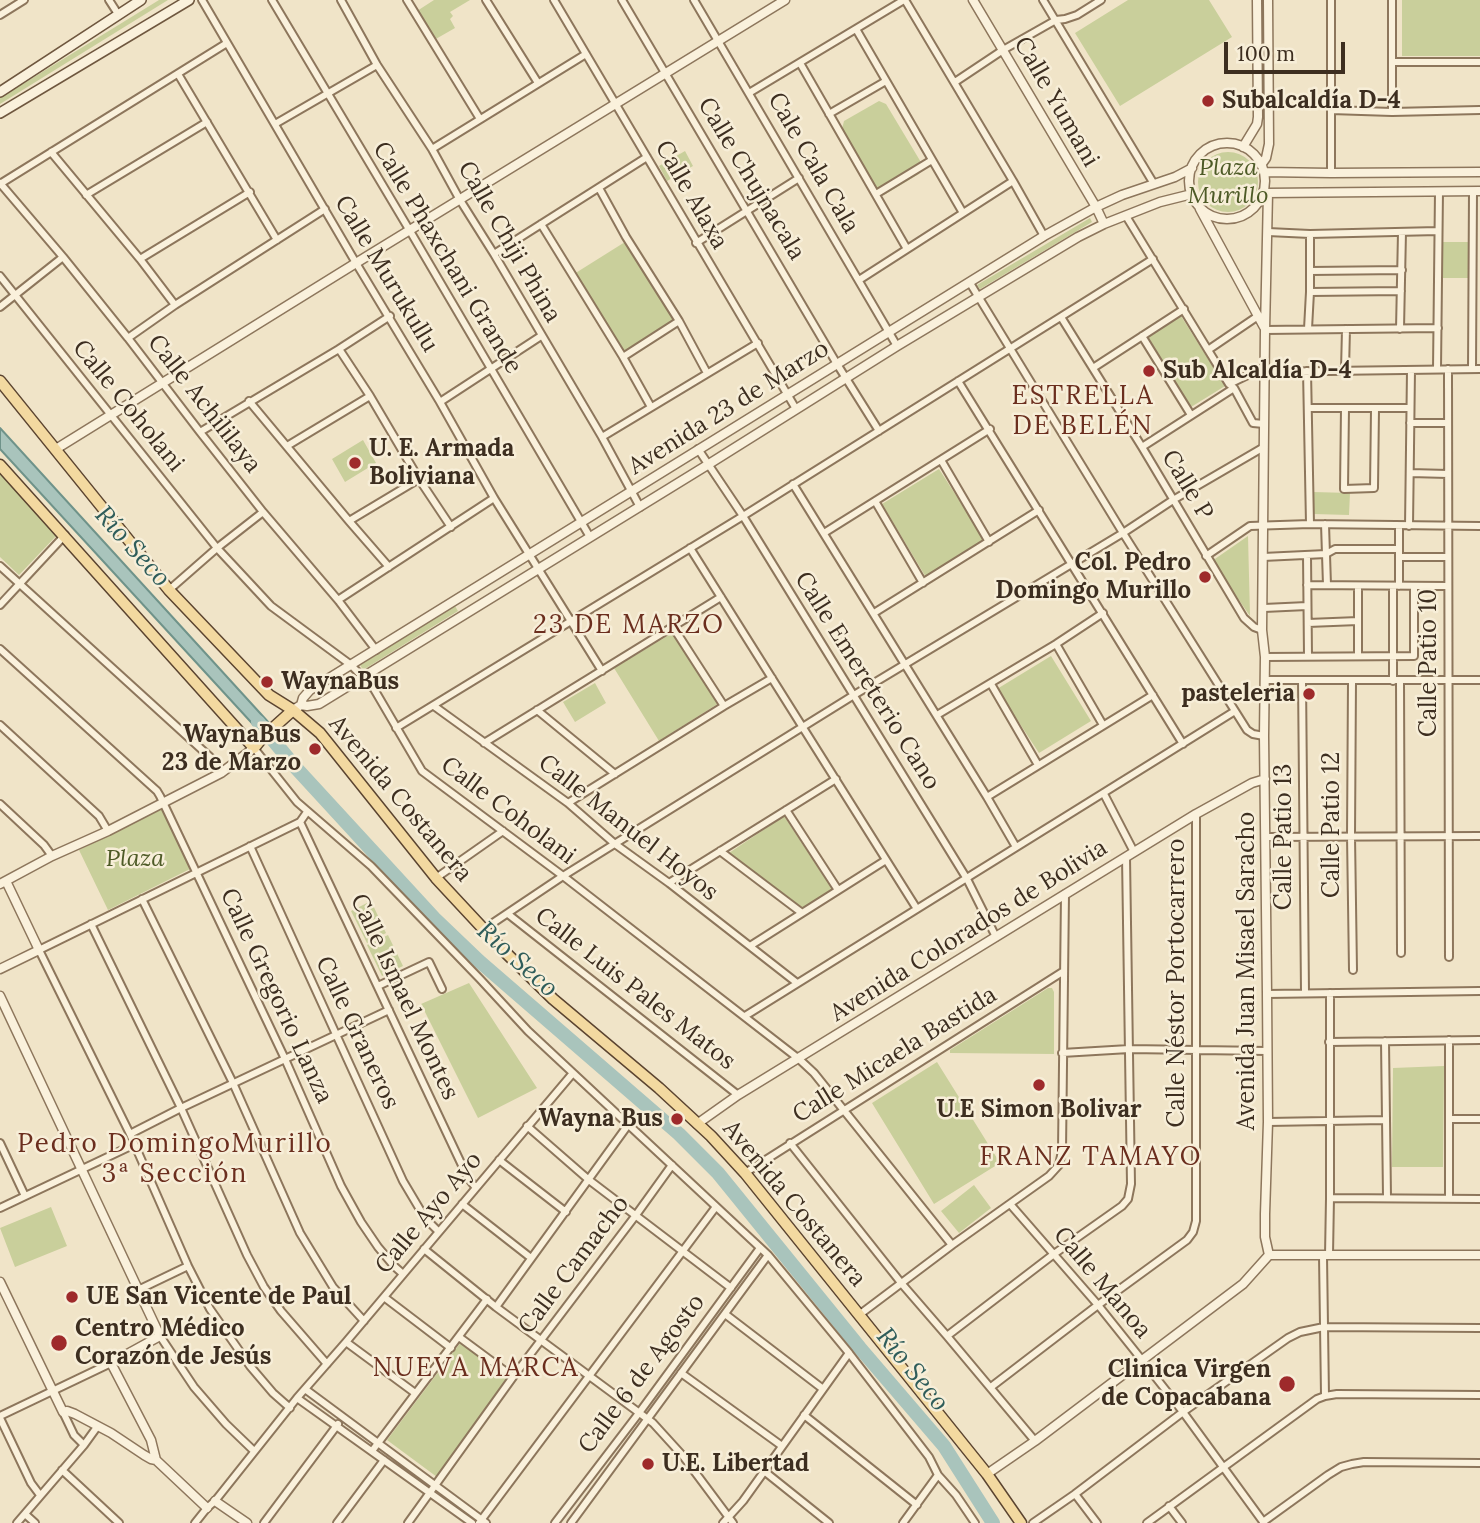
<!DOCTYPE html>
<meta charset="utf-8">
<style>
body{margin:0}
#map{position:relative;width:1480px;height:1523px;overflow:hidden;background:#f0e4c8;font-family:Lora,serif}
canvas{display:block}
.scale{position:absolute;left:1224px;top:42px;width:121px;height:32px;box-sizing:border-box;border:4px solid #3d2e20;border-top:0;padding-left:9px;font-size:21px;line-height:24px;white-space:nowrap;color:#3d2e20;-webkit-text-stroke:5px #f7eed8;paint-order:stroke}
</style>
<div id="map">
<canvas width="1480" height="1523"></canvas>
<div class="scale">100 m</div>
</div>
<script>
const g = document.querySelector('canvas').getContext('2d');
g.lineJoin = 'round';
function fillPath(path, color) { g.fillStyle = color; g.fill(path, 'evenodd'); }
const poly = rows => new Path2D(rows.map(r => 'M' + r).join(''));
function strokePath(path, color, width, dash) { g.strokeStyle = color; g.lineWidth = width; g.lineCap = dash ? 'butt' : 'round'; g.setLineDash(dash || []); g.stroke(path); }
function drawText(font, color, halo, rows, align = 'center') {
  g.font = font + ' Lora,serif'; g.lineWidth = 5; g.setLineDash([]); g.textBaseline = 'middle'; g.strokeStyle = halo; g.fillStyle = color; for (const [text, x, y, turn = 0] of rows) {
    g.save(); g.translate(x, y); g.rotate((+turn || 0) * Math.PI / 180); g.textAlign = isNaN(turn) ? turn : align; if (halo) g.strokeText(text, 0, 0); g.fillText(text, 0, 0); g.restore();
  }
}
const green = poly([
 [159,0,168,0,0,104,0,98],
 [434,0,470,0,450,12,453,16,450,19,455,28,434,40,417,11],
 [1128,0,1209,0,1232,37,1120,106,1075,33],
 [1402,0,1480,0,1480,56,1402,56],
 [879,101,886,104,922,164,922,169,919,174,884,195,879,193,842,129,844,121],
 [685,151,693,166,667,181,659,166],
 '1198 182a30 30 0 1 1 60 0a30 30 0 1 1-60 0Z',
 [1090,218,1092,222,980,289,977,285],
 [625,242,674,321,623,353,574,274],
 [1443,242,1470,242,1470,278,1443,278],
 [1181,316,1225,386,1191,407,1148,337],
 [363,440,376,463,345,482,332,459],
 [939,469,986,542,927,579,882,504],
 [0,473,57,535,19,575,0,557],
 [1313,492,1350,493,1349,515,1313,514],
 [1248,536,1250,616,1212,561],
 [455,606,458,611,363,670,360,665],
 [674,632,719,703,659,741,614,668],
 [1051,656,1091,721,1039,753,997,689],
 [595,683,606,703,575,722,563,702],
 [162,809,192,868,108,910,79,850],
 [784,816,832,889,803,908,729,853],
 [371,901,386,933,367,943,351,911],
 [388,935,403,966,382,976,367,945],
 [469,983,537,1088,478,1118,421,1004],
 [1048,988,1052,988,1054,992,1054,1054,950,1053,950,1050],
 [937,1062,1000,1163,934,1204,872,1103],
 [1444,1066,1443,1167,1392,1167,1393,1068],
 [974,1185,991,1208,959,1233,941,1211],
 [51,1207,67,1246,15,1267,0,1228],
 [461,1342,509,1378,437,1477,387,1440]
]);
const water = poly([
 [0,428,270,724,261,733,0,449,0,428]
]);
const river = poly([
 [258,722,297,769,434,918,479,961,679,1134,718,1173,860,1348,944,1446,993,1523]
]);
const minor = poly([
 [109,0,118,14],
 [202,0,356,263,440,402,494,498,602,671],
 [272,0,410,231,590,537],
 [341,0,377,65,432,149,460,200,494,254,602,437,640,507],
 [407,0,480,119],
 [486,0,538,83],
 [554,0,796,409],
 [622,0,837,364,879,431],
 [694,0,897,346],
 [905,0,1013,181,1044,236],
 [1043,0,1154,184],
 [0,15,24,0],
 [856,29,963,213],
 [1393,62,1480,62],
 [800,63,907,249],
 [178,74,277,240],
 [955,82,1003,50,1056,20,1065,19,1077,15,1101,0],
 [749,93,904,0],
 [1331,110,1392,112,1480,110],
 [1392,112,1392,0],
 [829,114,886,81],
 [275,124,377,65],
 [432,149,586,54],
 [51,152,140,259,175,305],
 [1331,173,1331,0],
 [0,183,63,257,128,338,200,432,263,512,338,600,376,650],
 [0,184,227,43],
 [599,188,626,237,679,321,707,373],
 [876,194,932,160],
 [86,195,207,122],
 [1126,216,1208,350,1229,384,1234,388,1253,423,1264,424],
 [541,224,623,357,651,407],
 [1268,232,1310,234,1438,231],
 [696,243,799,178],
 [494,254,647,157],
 [140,259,250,192],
 [1310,271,1402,270],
 [0,276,217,548,271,606,351,665,374,689,422,771,563,876,799,1059,814,1073,952,1245],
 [859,280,1013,181],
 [970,283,1123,533,1247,730,1253,734,1264,736],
 [1310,292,1401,291],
 [0,307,63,257],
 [1061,317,1142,447,1244,618,1254,627,1262,630],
 [1308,329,1310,292,1310,234],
 [1400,329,1402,232],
 [1265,330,1438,328],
 [1142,336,1191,415],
 [128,338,175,305,325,209],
 [339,349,370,396,419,479,451,527],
 [1208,350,1258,316],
 [623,357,679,321],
 [1093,368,1184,309],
 [1437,369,1439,191],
 [1448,369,1449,957],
 [1472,369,1473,191],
 [1345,370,1346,329],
 [1307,371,1310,524],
 [958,381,1183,744],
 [1229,384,1254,372,1480,369],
 [249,401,349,521,389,567],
 [440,402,541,336],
 [1308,408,1410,408],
 [1345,408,1344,489,1374,488,1375,409],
 [1410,423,1448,423],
 [200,432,339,349,390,316],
 [602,437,758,343],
 [287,446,370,396],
 [1142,447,1234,388],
 [698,449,743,516,967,879,996,937],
 [941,460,989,542],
 [1410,473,1448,474],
 [793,484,987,797,1016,847],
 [875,501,923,583],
 [349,521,419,479],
 [1325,524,1327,585],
 [1399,526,1399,586],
 [1409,526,1411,370],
 [824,533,990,429],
 [690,548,917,909],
 [1307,555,1308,656],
 [1206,556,1250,526,1310,524,1480,526],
 [1263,557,1326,554,1335,549,1399,549],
 [1399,557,1448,557],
 [0,566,210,757,221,773],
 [1307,585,1448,586],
 [169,590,217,548,263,512],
 [338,600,494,498],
 [0,605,65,535],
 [1264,608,1307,606],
 [874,613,1039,510],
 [1308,623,1358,621],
 [673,627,724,706],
 [1056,644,1103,725],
 [0,649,157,791,160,796,285,1059,341,1186,361,1222,378,1247,394,1266,403,1274],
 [1358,656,1358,586],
 [1265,657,1414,656,1414,586],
 [1265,680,1480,680],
 [1302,680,1305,993],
 [1400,680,1401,953],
 [1352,681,1351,836,1353,970],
 [1393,681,1393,586],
 [991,684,1038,765],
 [434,706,568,803,615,844,669,883,797,983],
 [537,710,615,774],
 [937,715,1056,644,1103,613],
 [0,725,99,816,108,831],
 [396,728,743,516,1153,259],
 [484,743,721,597],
 [254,748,297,802,371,866,480,979,528,1031,768,1255,849,1353,929,1457,938,1475,956,1495,975,1523],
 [1104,794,1134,852],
 [987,797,1153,695],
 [568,803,724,706,772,678],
 [0,804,44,845,52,856],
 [786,810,838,890],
 [300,822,468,1178,476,1188],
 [1266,837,1480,836],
 [250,846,403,1181,425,1218,438,1231],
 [720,851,802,913],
 [436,878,503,831],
 [669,883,836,779],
 [142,899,233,1083,300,1233,333,1287,364,1321],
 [508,914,738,1095],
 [91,924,181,1108,247,1255,264,1287,281,1311,327,1364],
 [484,929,563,876,854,695,1123,533,1173,500,1264,447],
 [750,946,886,860],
 [378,986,429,962,442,989],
 [1267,994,1480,991],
 [745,1016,1235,711],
 [1449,1040,1449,1198],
 [1385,1041,1387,1197],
 [1329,1042,1480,1040],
 [1062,1053,1129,1049,1267,1051],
 [1449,1119,1480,1119],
 [1268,1122,1385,1120],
 [527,1126,589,1180,731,1288],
 [130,1134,181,1108,389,1010],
 [0,1143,25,1196],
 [790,1143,902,1284,947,1336,1035,1441],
 [499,1160,566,1212],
 [745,1173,1064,971],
 [1330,1198,1480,1199],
 [462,1204,531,1258],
 [1010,1204,1098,1305,1142,1360,1183,1412,1264,1523],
 [0,1208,133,1145],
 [424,1249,496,1307,653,1423,683,1456,733,1523],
 [1329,1255,1330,1198,1330,993],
 [1323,1256,1325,1396],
 [138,1290,188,1266],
 [384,1297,451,1348],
 [496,1307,628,1125],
 [725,1314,823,1389],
 [859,1315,952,1245,1049,1176,1059,1165,1062,1151,1065,894],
 [160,1336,194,1387,226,1424,254,1451],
 [947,1336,1054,1254,1122,1206,1128,1199,1131,1184,1126,857],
 [459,1337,513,1377],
 [346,1342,415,1393],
 [681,1373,782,1446],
 [991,1387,1098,1305,1187,1240,1193,1232,1196,1221,1196,814],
 [305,1389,486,1523],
 [297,1398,472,1523],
 [290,1408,273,1393,250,1366,210,1309,188,1266,130,1134,39,950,300,822,307,812],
 [63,1412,74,1435,84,1445],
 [804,1415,917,1505],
 [0,1416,111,1363],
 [0,1418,31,1483,40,1495],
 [372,1451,487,1299],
 [62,1470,119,1523],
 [764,1471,829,1523],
 [1075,1494,1097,1523],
 [1169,1506,1182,1523],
 [25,1514,35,1523],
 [1263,1522,1328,1475,1341,1467,1352,1464,1364,1462,1480,1463],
 [17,1523,84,1445,97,1427],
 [195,1523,207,1508,215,1501,297,1398,346,1342,573,1073],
 [264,1523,338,1424],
 [337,1523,384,1460],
 [408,1523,513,1377,636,1215,672,1165],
 [479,1523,715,1208],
 [555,1523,639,1413,760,1248],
 [571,1523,768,1255],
 [723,1523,743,1501,849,1353],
 [903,1523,938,1475],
 [1033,1523,1075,1494,1183,1412,1288,1338,1300,1332,1324,1327,1480,1328],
 [1147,1523,1317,1399,1325,1396,1337,1394,1480,1395]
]);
const tertiary = poly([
 [973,0,1096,207,1104,224],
 '1189 181a38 38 0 1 1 76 0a38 38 0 1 1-76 0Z',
 [1243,147,1257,124,1258,117,1257,0],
 [1261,165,1266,158,1269,144,1268,0],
 [1264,172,1331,173,1480,172],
 [1266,193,1480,191],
 [1268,193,1265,330,1262,630,1265,657,1264,736,1267,994,1268,1122,1265,1214,1265,1237,1269,1255],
 [1200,209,1264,327],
 [56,449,356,263,785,0],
 [301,705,307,706,319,704,709,464,897,346,1078,237,1104,224,1160,202,1192,194],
 [293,710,301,705,303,698,310,690,1044,236,1096,207,1122,195,1175,177,1192,168],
 [0,884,52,856,108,831,221,773,254,748],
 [0,969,39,950,6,881],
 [0,996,160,1336,111,1363,151,1440,156,1460,207,1508],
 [697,1124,738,1095,1196,814,1252,783,1265,779],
 [1269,1255,1480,1255],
 [0,1282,63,1412,67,1411,75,1414,111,1433,144,1455,151,1459,156,1460],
 [987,1474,1035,1441,1243,1284,1269,1255],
 [215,1501,247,1523]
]);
const secondary = poly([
 [0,92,141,0],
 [0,113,189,0]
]);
const primary = poly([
 [0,381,169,590,269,695,293,710,320,733,436,878,503,950,553,999,659,1088,711,1136,745,1173,987,1474,1021,1523],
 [0,465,254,748,263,737,293,710]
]);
const markers = [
 [1208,101,7,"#9e2a2b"],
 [1149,371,7,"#9e2a2b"],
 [355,463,7,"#9e2a2b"],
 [1205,577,7,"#9e2a2b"],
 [267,682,7,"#9e2a2b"],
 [1309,694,7,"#9e2a2b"],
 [315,749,7,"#9e2a2b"],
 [1039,1085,7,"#9e2a2b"],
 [677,1119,7,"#9e2a2b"],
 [72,1297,7,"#9e2a2b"],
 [59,1343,9,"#9e2a2b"],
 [1287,1384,9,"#9e2a2b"],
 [648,1464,7,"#9e2a2b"]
];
const poiNames = [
 ["Subalcaldía D-4",1222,101],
 ["Sub Alcaldía D-4",1163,371],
 ["U. E. Armada",369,449],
 ["Boliviana",369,477],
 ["Col. Pedro",1191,563,"right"],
 ["Domingo Murillo",1191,591,"right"],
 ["WaynaBus",281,682],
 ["pasteleria",1295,694,"right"],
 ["WaynaBus",301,735,"right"],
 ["23 de Marzo",301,763,"right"],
 ["U.E Simon Bolivar",1039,1110,"center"],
 ["Wayna Bus",663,1119,"right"],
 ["UE San Vicente de Paul",86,1297],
 ["Centro Médico",75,1329],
 ["Corazón de Jesús",75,1357],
 ["Clinica Virgen",1271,1370,"right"],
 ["de Copacabana",1271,1398,"right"],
 ["U.E. Libertad",662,1464]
];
const streetNames = [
 ["Calle Yumani",1056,102,60],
 ["Cale Cala Cala",813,163,60],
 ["Calle Chujnacala",751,179,59],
 ["Calle Alaxa",691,195,60],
 ["Calle Chiji Phina",509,242,60],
 ["Calle Phaxchani Grande",447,258,59],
 ["Calle Murukullu",386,274,59],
 ["Calle Achililaya",204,404,52],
 ["Calle Coholani",128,406,51],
 ["Avenida 23 de Marzo",729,408,-32],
 ["Calle P",1187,485,59],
 ["Calle Patio 10",1429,663,-90],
 ["Calle Emereterio Cano",867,681,58],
 ["Avenida Costanera",400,799,50],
 ["Calle Coholani",508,811,37],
 ["Calle Patio 12",1332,825,-90],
 ["Calle Manuel Hoyos",628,828,38],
 ["Calle Patio 13",1284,837,-90],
 ["Avenida Colorados de Bolivia",969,931,-32],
 ["Avenida Juan Misael Saracho",1247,971,-90],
 ["Calle Néstor Portocarrero",1177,983,-90],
 ["Calle Luis Pales Matos",635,989,38],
 ["Calle Gregorio Lanza",276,996,65],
 ["Calle Ismael Montes",404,997,65],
 ["Calle Graneros",357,1033,65],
 ["Calle Micaela Bastida",895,1055,-32],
 ["Avenida Costanera",794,1204,50],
 ["Calle Ayo Ayo",429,1213,-50],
 ["Calle Camacho",574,1265,-53],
 ["Calle Manoa",1102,1283,50],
 ["Calle 6 de Agosto",642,1374,-53]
];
const parkNames = [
 ["Plaza",1228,168],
 ["Murillo",1228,196],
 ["Plaza",135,859]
];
const neighbourhoodNames = [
 ["ESTRELLA",1083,397],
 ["DE BELÉN",1083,427],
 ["23 DE MARZO",629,626],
 ["Pedro DomingoMurillo",175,1145],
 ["3ª Sección",175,1175],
 ["FRANZ TAMAYO",1091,1158],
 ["NUEVA MARCA",476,1369]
];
const waterNames = [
 ["Río Seco",132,547,48],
 ["Río Seco",517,960,42],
 ["Río Seco",912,1370,51]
];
fillPath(green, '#c9cf9b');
fillPath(water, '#a9c4bc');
strokePath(water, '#6f938a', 2);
strokePath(river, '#a9c4bc', 14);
strokePath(minor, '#8d765c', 10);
strokePath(tertiary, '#8d765c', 11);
strokePath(secondary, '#6f573f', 12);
strokePath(primary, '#5b4430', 13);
strokePath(minor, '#faf1dc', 6);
strokePath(tertiary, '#faf1dc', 8);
strokePath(secondary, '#faf1dc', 9);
strokePath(primary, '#f3d9a0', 10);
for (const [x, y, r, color] of markers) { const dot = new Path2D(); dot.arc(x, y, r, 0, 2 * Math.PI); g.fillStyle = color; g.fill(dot); strokePath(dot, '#f7eed8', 2.5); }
drawText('bold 24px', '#3d2e20', '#f7eed8', poiNames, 'left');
drawText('24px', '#3d2e20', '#f7eed8', streetNames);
drawText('italic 24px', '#4d5a26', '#f7eed8', parkNames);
g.letterSpacing = '2px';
drawText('26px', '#6b2e1e', '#f7eed8', neighbourhoodNames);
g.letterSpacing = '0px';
drawText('italic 26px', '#2f5d5a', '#f7eed8', waterNames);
</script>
